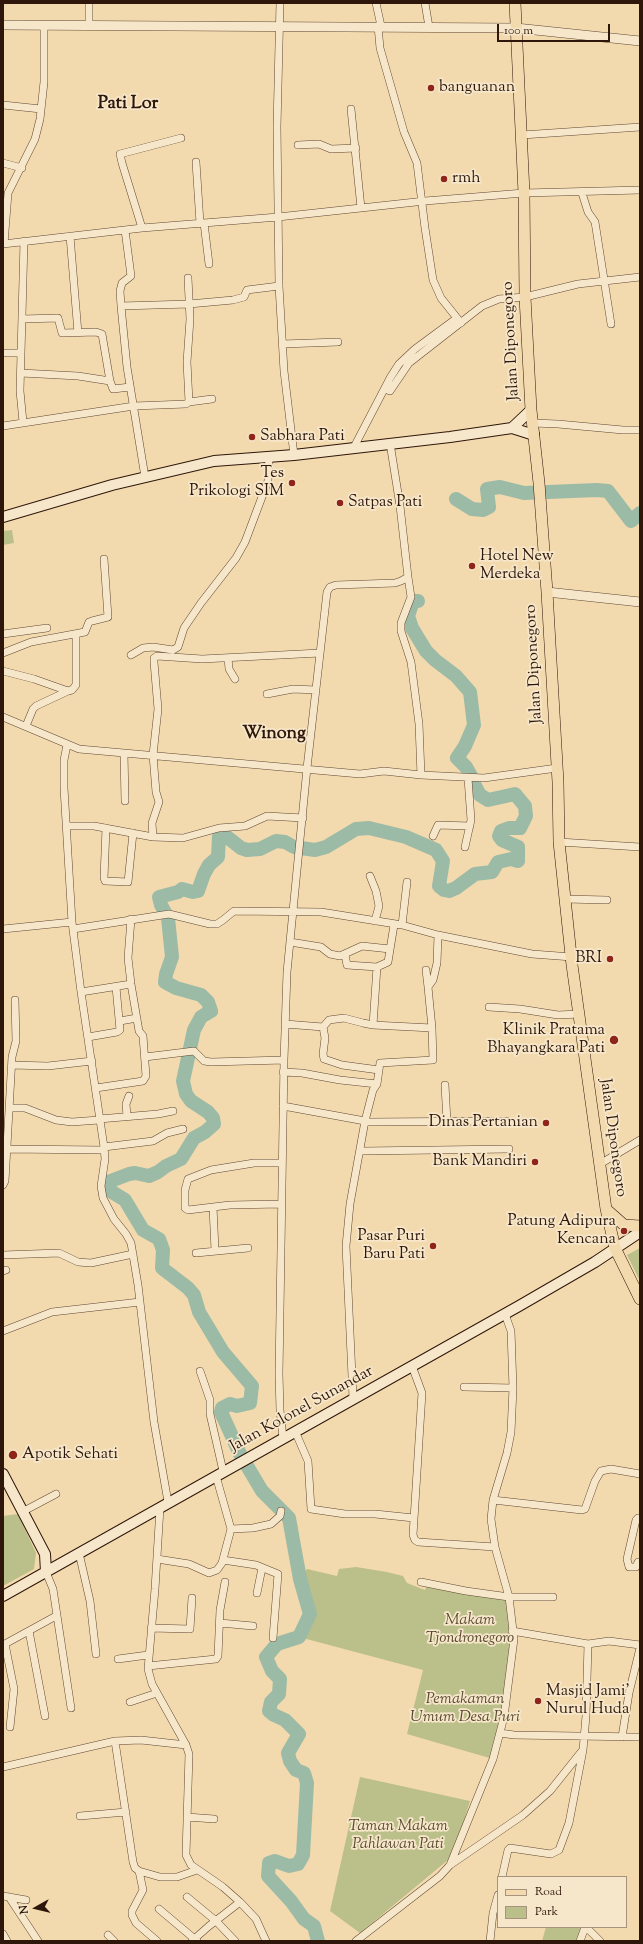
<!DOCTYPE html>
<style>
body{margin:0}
#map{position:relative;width:643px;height:1944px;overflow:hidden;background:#f3daae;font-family:"Sorts Mill Goudy",serif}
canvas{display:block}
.frame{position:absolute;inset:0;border:4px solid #2e160a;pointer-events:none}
.legend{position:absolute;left:497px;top:1876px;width:130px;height:52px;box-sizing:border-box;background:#f7e7ca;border:1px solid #a7937d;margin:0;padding:5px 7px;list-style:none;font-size:12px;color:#2e160a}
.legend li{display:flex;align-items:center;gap:8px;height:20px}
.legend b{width:20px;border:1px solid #a7937d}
.north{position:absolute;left:16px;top:1888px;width:40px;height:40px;-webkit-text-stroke:3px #f7e7ca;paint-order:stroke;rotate:262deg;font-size:11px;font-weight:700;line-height:16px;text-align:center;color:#2e160a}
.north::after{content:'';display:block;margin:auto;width:14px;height:18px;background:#2e160a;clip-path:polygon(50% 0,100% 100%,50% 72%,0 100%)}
.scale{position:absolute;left:497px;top:24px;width:113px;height:18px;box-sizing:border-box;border:2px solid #2e160a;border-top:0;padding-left:5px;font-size:12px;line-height:14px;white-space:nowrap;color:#2e160a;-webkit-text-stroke:3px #f7e7ca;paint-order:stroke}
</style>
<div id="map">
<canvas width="643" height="1944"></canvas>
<div class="frame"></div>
<ul class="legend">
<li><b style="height:5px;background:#f3daae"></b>Road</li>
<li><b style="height:11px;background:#bbbf8a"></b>Park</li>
</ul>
<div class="north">N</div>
<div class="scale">100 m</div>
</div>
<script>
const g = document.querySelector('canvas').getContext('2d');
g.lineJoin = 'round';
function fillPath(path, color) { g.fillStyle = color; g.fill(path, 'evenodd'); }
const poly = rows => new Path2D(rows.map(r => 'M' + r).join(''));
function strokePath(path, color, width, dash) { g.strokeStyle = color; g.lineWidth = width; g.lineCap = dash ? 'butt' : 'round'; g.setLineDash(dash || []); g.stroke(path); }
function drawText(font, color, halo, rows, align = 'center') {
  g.font = font + ' "Sorts Mill Goudy",serif'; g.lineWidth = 3.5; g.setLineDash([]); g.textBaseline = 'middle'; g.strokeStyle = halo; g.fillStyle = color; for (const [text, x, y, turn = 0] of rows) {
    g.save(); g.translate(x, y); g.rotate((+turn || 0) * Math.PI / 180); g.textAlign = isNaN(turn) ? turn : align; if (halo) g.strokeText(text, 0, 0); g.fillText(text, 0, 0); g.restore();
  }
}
const green = poly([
 [12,530,14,543,3,545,3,531],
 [640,1248,640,1281,627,1255],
 [18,1514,36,1553,34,1569,3,1586,3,1516],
 [356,1567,387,1572,403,1576,407,1583,425,1590,427,1585,509,1597,512,1631,504,1717,493,1759,407,1734,423,1670,299,1637,310,1614,300,1579,307,1569,337,1576,339,1569],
 [360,1777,470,1801,457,1843,448,1860,360,1933,330,1911],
 [546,1927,579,1927,581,1930,578,1941,542,1941]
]);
const river = poly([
 [456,499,472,509,483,510,489,507,487,489,500,487,524,493,597,490,608,491,631,521,640,513],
 [418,601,414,601,412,604,408,616,412,628,426,651,435,660,456,676,470,692,474,725,465,746,457,758,466,767,471,776],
 [318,1941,314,1926,304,1919,291,1901,268,1876,269,1863,275,1861,289,1866,298,1864,303,1855,307,1783,304,1773,296,1770,290,1761,288,1753,299,1734,285,1720,274,1715,269,1711,271,1702,279,1694,280,1679,272,1671,266,1657,277,1644,299,1637,310,1614,300,1579,289,1518,262,1491,240,1454,221,1412,222,1408,230,1404,237,1406,250,1403,252,1386,223,1352,199,1312,194,1295,188,1288,162,1268,163,1250,159,1239,143,1230,125,1200,112,1192,109,1188,108,1182,129,1174,135,1173,149,1176,158,1172,166,1166,181,1159,194,1138,205,1132,214,1124,213,1118,208,1112,191,1101,186,1094,183,1081,194,1030,201,1017,211,1011,208,1002,201,995,176,988,165,982,166,974,172,957,168,918,161,905,159,897,178,892,182,889,193,892,198,891,204,874,209,865,218,857,219,836,222,833,241,848,247,850,260,849,276,841,285,842,294,847,315,850,326,847,356,829,369,828,406,837,436,850,443,861,439,886,444,890,449,891,456,888,475,874,492,872,498,862,511,859,518,861,518,847,502,840,499,836,501,831,509,828,520,828,526,816,525,806,515,794,488,800,480,795,473,782]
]);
const minor = poly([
 [280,3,277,127,279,286,284,371,294,455],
 [376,3,381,26],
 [425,3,429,27],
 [89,24,89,3],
 [378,26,380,48,404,132,417,163,425,228,433,280,441,298,461,323],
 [3,105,41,109],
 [351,109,361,208],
 [522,135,640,127],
 [298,145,319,144,331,149,356,148],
 [196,162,200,223],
 [3,163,22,168],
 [582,193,588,212,595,222,611,324],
 [204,223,209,264],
 [142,228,122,163,120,154,181,138],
 [125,230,131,276,122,283,120,291,121,306,127,367,145,477],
 [70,236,78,333],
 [3,244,142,228,278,217,425,201,524,193,640,190],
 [4,244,8,193,35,139,40,119,44,82,44,25],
 [121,306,189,304,233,300,244,297,247,290,279,286],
 [22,319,58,318,62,333,96,332,102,334,110,381],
 [283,344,338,342],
 [3,353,21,353],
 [21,373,78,376,110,381,113,389,130,387],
 [385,389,390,391,409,363,482,306,499,299,525,297,578,284,640,277],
 [189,402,212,399],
 [23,422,20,391,24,241],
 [533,423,558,424,623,430,640,430],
 [3,426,134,406,186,404,189,402,187,362,190,319,188,278],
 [354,447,390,378,399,364,415,349,457,318],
 [408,577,411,597,401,623,401,631,411,662,419,724,421,775],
 [3,634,47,628],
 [3,653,31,642,85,632,89,622,92,621,108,617,104,559],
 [131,655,143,648,153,647,173,650,178,647,184,628,201,603,236,558,245,542,268,481,269,457],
 [228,658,229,669,235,679],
 [3,671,34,679,68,691,72,690,76,685,76,634],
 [267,694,293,689,316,690],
 [3,717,79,749,360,774,384,771,421,775,484,778,557,768],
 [26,726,33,709,36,706,68,691],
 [67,745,64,760,64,788,72,922,81,992,104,1147,105,1159,101,1186,103,1198,114,1219,126,1234,131,1243,138,1285,154,1422,168,1502],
 [124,753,125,801],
 [303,818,267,816,245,826,219,828,183,838,153,837,152,823,159,802,156,792,153,755,158,709,154,662,154,658,157,656,202,659,320,653],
 [66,826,94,826,153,837],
 [106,828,104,878,105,881,128,882,133,833],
 [433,836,438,825,470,826],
 [559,842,640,847],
 [465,847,471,820,468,778],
 [370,876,376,891,379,906,375,921],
 [565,899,607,900],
 [402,925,407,882],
 [3,929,72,922],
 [73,929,169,914,210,924,217,924,223,920,234,911,321,912,402,925,438,935,532,954,572,957],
 [290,942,321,947,330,954,340,956,362,946,390,949],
 [345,955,347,965,377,967],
 [426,970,428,987],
 [81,992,131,984],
 [489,1007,520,1009,558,1015,579,1014],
 [120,1021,137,1018],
 [285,1024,323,1027,329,1020,344,1018,363,1023,373,1025,377,967,388,962,394,925],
 [373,1025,432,1028],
 [323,1027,325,1038,323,1054,324,1059,342,1065,379,1070],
 [88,1037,117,1032,120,1030,116,987],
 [145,1057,194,1051,204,1061,211,1062,284,1060],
 [12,1065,48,1066,92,1061],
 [283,1072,302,1073,340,1080,377,1084],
 [445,1085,447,1122],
 [96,1088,143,1081,146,1076,143,1036,139,1031,131,984,128,958,131,919],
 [283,1106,365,1121],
 [9,1108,25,1108,56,1120,72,1122,99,1120],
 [127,1116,126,1104,129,1096],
 [99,1119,158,1114,173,1111],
 [369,1122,507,1121],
 [104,1147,153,1141,167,1133,183,1129],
 [6,1149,104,1150],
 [363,1151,509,1149],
 [600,1164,640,1140],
 [3,1185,5,1181,12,1057,16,1041,15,1000],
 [280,1204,230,1205,188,1210,185,1208,185,1190,188,1179,211,1170,254,1163,281,1163],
 [213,1207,215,1250],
 [196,1253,248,1248],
 [3,1255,59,1253,78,1262,91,1263,133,1254],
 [3,1271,6,1270],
 [3,1331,52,1312,140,1302],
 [412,1366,422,1393,413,1535,415,1540,418,1542,495,1547],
 [200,1371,210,1400,210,1414,223,1471],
 [464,1387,513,1388],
 [353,1398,346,1246,350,1204,365,1121,373,1090,377,1084,380,1063,433,1060,432,1028,428,987,433,980,437,963,438,935],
 [295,1431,308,1461,311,1509,345,1514,375,1514,414,1518],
 [283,1438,280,1410,279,1374,284,1060,287,972,307,768,327,592,330,587,336,585,395,583,401,581,408,577,400,506,390,443],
 [493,1500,582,1510,585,1509,595,1481,601,1471,611,1469,640,1474],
 [160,1508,155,1589,148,1669,152,1684,186,1745,189,1754,186,1855,191,1865,223,1887,240,1902,256,1919,266,1941],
 [22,1512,56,1494],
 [640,1518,638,1518,636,1520,627,1559,629,1567,636,1567,638,1562,640,1562],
 [231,1529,253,1528,271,1524,280,1516,281,1511],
 [79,1553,90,1601,96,1654],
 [157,1559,189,1564,209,1573,217,1570,222,1563,231,1529,216,1476],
 [223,1560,256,1565,278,1574,273,1638],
 [46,1572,53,1589,71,1708],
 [421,1582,466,1591,509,1597,553,1597],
 [257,1593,262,1568],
 [220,1623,253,1626],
 [151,1628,190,1629,192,1598],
 [29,1631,45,1716],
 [5,1644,14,1689,10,1727],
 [588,1644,609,1641,640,1645],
 [3,1645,56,1616],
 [118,1659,148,1655],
 [148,1666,216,1659,218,1656,220,1610,225,1582],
 [130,1702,157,1693],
 [500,1733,514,1735,640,1737],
 [622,1737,629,1693,640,1648],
 [115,1741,133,1862,135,1868,139,1871,160,1877,177,1877,197,1870],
 [3,1767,115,1741,141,1740,186,1745],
 [80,1816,126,1812],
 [187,1817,214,1819],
 [450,1865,523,1815,550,1791,582,1751],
 [139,1871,143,1890,132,1911,132,1915,136,1923,157,1941],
 [502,1877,508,1850,510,1848,551,1854,559,1850,569,1823,583,1750,586,1716,588,1644,512,1631],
 [3,1896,26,1900],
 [9,1897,38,1941],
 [187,1897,216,1921,235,1941],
 [159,1909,197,1941],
 [584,1930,589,1930,600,1941],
 [3,1934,7,1941],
 [108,1935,114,1941],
 [192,1941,209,1926,240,1902],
 [356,1941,440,1876,450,1865,493,1759,504,1717,514,1639,509,1597,495,1547,491,1519,493,1500,507,1453,511,1432,513,1388,511,1331,505,1314],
 [490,1941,493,1913,498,1895],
 [580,1941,584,1930]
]);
const tertiary = poly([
 [3,25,516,28,640,41],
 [547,592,640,602]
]);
const secondary = poly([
 [512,428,531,410],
 [3,517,112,485,214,461,294,455,450,437,512,428,534,435],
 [3,1474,45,1554,46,1572],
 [3,1596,519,1306,595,1262,640,1232]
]);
const primary = poly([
 [515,3,524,193,525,297,531,410,539,483,547,592,558,782,559,842,572,965,606,1209,615,1248,640,1299],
 [607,1210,624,1225,640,1226]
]);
const markers = [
 [431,88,4,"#8f2418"],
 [444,179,4,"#8f2418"],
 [252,437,4,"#8f2418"],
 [292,483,4,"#8f2418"],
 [340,503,4,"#8f2418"],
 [472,566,4,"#8f2418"],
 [610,959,4,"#8f2418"],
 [614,1040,5,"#8f2418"],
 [546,1123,4,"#8f2418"],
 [535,1162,4,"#8f2418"],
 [624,1231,4,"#8f2418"],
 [433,1246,4,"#8f2418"],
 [13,1455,5,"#8f2418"],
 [538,1701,4,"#8f2418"]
];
const poiNames = [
 ["banguanan",439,88],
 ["rmh",452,179],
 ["Sabhara Pati",260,437],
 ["Tes",284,474,"right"],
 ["Prikologi SIM",284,492,"right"],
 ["Satpas Pati",348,503],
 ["Hotel New",480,557],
 ["Merdeka",480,575],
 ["BRI",602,959,"right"],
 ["Klinik Pratama",605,1031,"right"],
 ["Bhayangkara Pati",605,1049,"right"],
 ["Dinas Pertanian",538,1123,"right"],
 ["Bank Mandiri",527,1162,"right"],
 ["Patung Adipura",616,1222,"right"],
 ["Kencana",616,1240,"right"],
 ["Pasar Puri",425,1237,"right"],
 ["Baru Pati",425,1255,"right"],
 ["Apotik Sehati",22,1455],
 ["Masjid Jami'",546,1692],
 ["Nurul Huda",546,1710]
];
const streetNames = [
 ["Jalan Diponegoro",512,341,-93],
 ["Jalan Diponegoro",535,664,-93],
 ["Jalan Diponegoro",612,1138,82],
 ["Jalan Kolonel Sunandar",302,1410,-29]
];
const parkNames = [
 ["Makam",470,1621],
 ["Tjondronegoro",470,1639],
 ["Pemakaman",465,1700],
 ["Umum Desa Puri",465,1718],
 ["Taman Makam",398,1827],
 ["Pahlawan Pati",398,1845]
];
const quarterNames = [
 ["Pati Lor",128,105],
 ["Winong",274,735]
];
fillPath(green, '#bbbf8a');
strokePath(river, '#9cbba7', 14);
strokePath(minor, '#5f4733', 8);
strokePath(tertiary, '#5f4733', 10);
strokePath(secondary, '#2e160a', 12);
strokePath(primary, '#2e160a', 12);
strokePath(minor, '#f7e7ca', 7);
strokePath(tertiary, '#f7e7ca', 9);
strokePath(secondary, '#f7e7ca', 10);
strokePath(primary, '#f3daae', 11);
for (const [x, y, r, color] of markers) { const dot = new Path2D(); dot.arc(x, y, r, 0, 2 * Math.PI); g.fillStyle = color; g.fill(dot); strokePath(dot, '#f7e7ca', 1.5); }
drawText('16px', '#2e160a', '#f7e7ca', poiNames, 'left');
drawText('16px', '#2e160a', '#f7e7ca', streetNames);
drawText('italic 16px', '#584930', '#f7e7ca', parkNames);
drawText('bold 18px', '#2e160a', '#f7e7ca', quarterNames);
</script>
